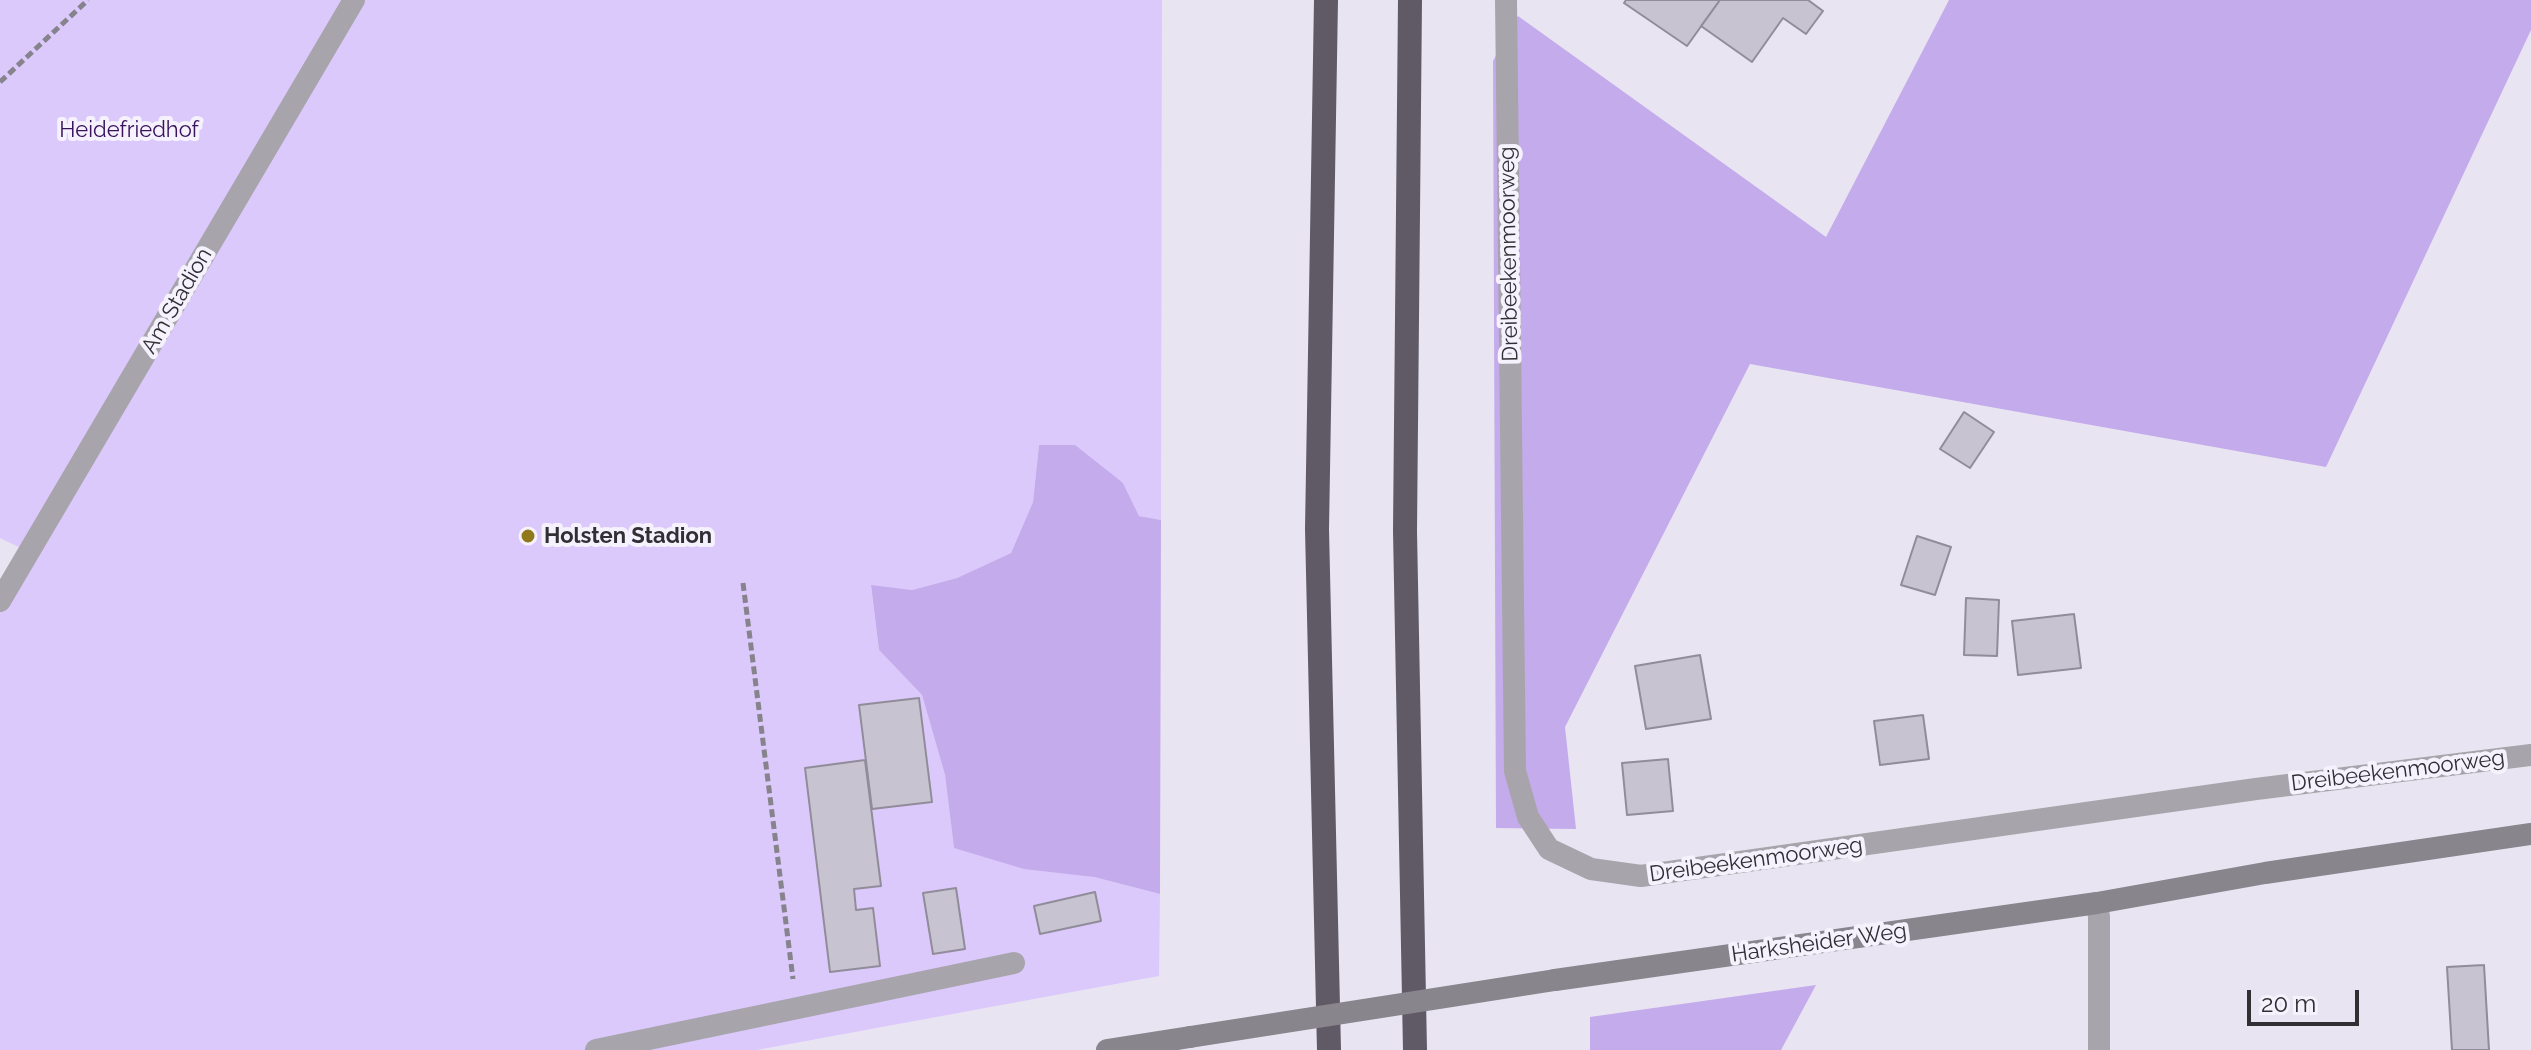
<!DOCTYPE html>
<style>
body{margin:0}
#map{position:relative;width:2531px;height:1050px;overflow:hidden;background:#e9e4f2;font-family:Raleway,sans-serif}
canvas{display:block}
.scale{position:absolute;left:2247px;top:990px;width:112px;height:36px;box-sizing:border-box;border:4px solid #312f34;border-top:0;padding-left:10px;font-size:24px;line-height:28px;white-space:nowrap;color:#312f34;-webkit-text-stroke:6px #f6f2fd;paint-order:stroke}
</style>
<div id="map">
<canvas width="2531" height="1050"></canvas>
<div class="scale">20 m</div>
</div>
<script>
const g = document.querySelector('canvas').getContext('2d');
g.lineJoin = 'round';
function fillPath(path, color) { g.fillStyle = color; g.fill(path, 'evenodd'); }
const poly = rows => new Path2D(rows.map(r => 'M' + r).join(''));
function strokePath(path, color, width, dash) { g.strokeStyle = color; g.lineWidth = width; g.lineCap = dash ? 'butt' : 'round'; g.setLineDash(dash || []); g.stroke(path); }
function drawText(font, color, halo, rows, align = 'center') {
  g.font = font + ' Raleway,sans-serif'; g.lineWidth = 8; g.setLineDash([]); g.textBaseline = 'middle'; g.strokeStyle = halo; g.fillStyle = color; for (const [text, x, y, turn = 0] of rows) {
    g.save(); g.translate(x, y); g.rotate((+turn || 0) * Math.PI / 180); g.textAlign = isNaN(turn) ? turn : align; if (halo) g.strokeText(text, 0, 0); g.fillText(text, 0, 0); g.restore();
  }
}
const green = poly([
 [0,0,1162,0,1161,520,1139,516,1123,483,1039,445,1033,502,1011,553,957,578,912,590,871,586,879,650,922,695,945,775,954,848,1094,877,1160,894,1159,976,757,1050,0,1050,0,601,29,552,0,538]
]);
const forest = poly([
 [1949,0,2531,0,2531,30,2326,467,1750,364,1565,727,1576,829,1496,828,1493,61,1518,16,1826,237],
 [1039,445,1075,445,1123,483,1139,516,1161,520,1160,894,1094,877,1024,869,954,848,945,775,922,695,879,650,871,585,912,590,957,578,1011,553,1033,502],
 [1816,985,1781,1050,1590,1050,1590,1017]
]);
const building = poly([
 [1626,0,1720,0,1687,46,1624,3,1626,0],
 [1720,0,1808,0,1823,11,1806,34,1783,18,1752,62,1701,26,1720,0],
 [1964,412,1994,432,1970,468,1940,449,1964,412],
 [1917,536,1951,547,1935,595,1901,585,1917,536],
 [1966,598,1999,600,1997,656,1964,655,1966,598],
 [2074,614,2081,668,2018,675,2012,621,2074,614],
 [1700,655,1711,719,1646,729,1635,666,1700,655],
 [919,698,932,802,872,809,859,705,919,698],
 [1923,715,1929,759,1880,765,1874,721,1923,715],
 [1668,759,1673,811,1627,815,1622,763,1668,759],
 [865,760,881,886,854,889,856,910,873,908,880,966,830,972,805,768,865,760],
 [956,888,965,949,933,954,923,893,956,888],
 [1095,892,1101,921,1040,934,1034,906,1095,892],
 [2484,965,2489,1050,2452,1050,2447,967,2484,965]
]);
const path = poly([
 [0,82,88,0],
 [743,583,793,979]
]);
const service = poly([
 [596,1050,1014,963]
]);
const minor = poly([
 [1506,0,1515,771,1528,817,1549,849,1591,869,1641,876,2256,789,2531,755],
 [0,601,354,0],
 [2097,903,2099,917,2099,1050]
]);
const secondary = poly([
 [1555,980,2097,903,2265,873,2531,834],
 [1107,1050,1190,1037]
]);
const motorway = poly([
 [1326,0,1317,529,1329,1050],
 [1410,0,1405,531,1415,1050]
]);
const secondaryBridge = poly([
 [1190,1037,1555,980]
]);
const markers = [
 [528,536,8,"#91781d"]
];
const parkNames = [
 ["Heidefriedhof",129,130]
];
const streetNames = [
 ["Dreibeekenmoorweg",1509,254,-91],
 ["Am Stadion",177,301,-60],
 ["Dreibeekenmoorweg",2398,771,-7],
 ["Dreibeekenmoorweg",1756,860,-8],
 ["Harksheider Weg",1819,943,-8]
];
const poiNames = [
 ["Holsten Stadion",544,536]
];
fillPath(green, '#dcc9fc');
fillPath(forest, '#c4abeb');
fillPath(building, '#c8c3d1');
strokePath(building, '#918c99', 2);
strokePath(path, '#86838c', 5, [8, 4]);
strokePath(service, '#a7a5ab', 22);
strokePath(minor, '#a7a5ab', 22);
strokePath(secondary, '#88858d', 22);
strokePath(motorway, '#5f5a66', 24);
strokePath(secondaryBridge, '#88858d', 22);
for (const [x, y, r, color] of markers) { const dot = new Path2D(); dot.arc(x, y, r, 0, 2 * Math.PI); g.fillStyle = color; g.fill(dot); strokePath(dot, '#f6f2fd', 3); }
drawText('22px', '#38125d', '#f6f2fd', parkNames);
drawText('22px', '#312f34', '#f6f2fd', streetNames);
drawText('bold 22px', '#312f34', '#f6f2fd', poiNames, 'left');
</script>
